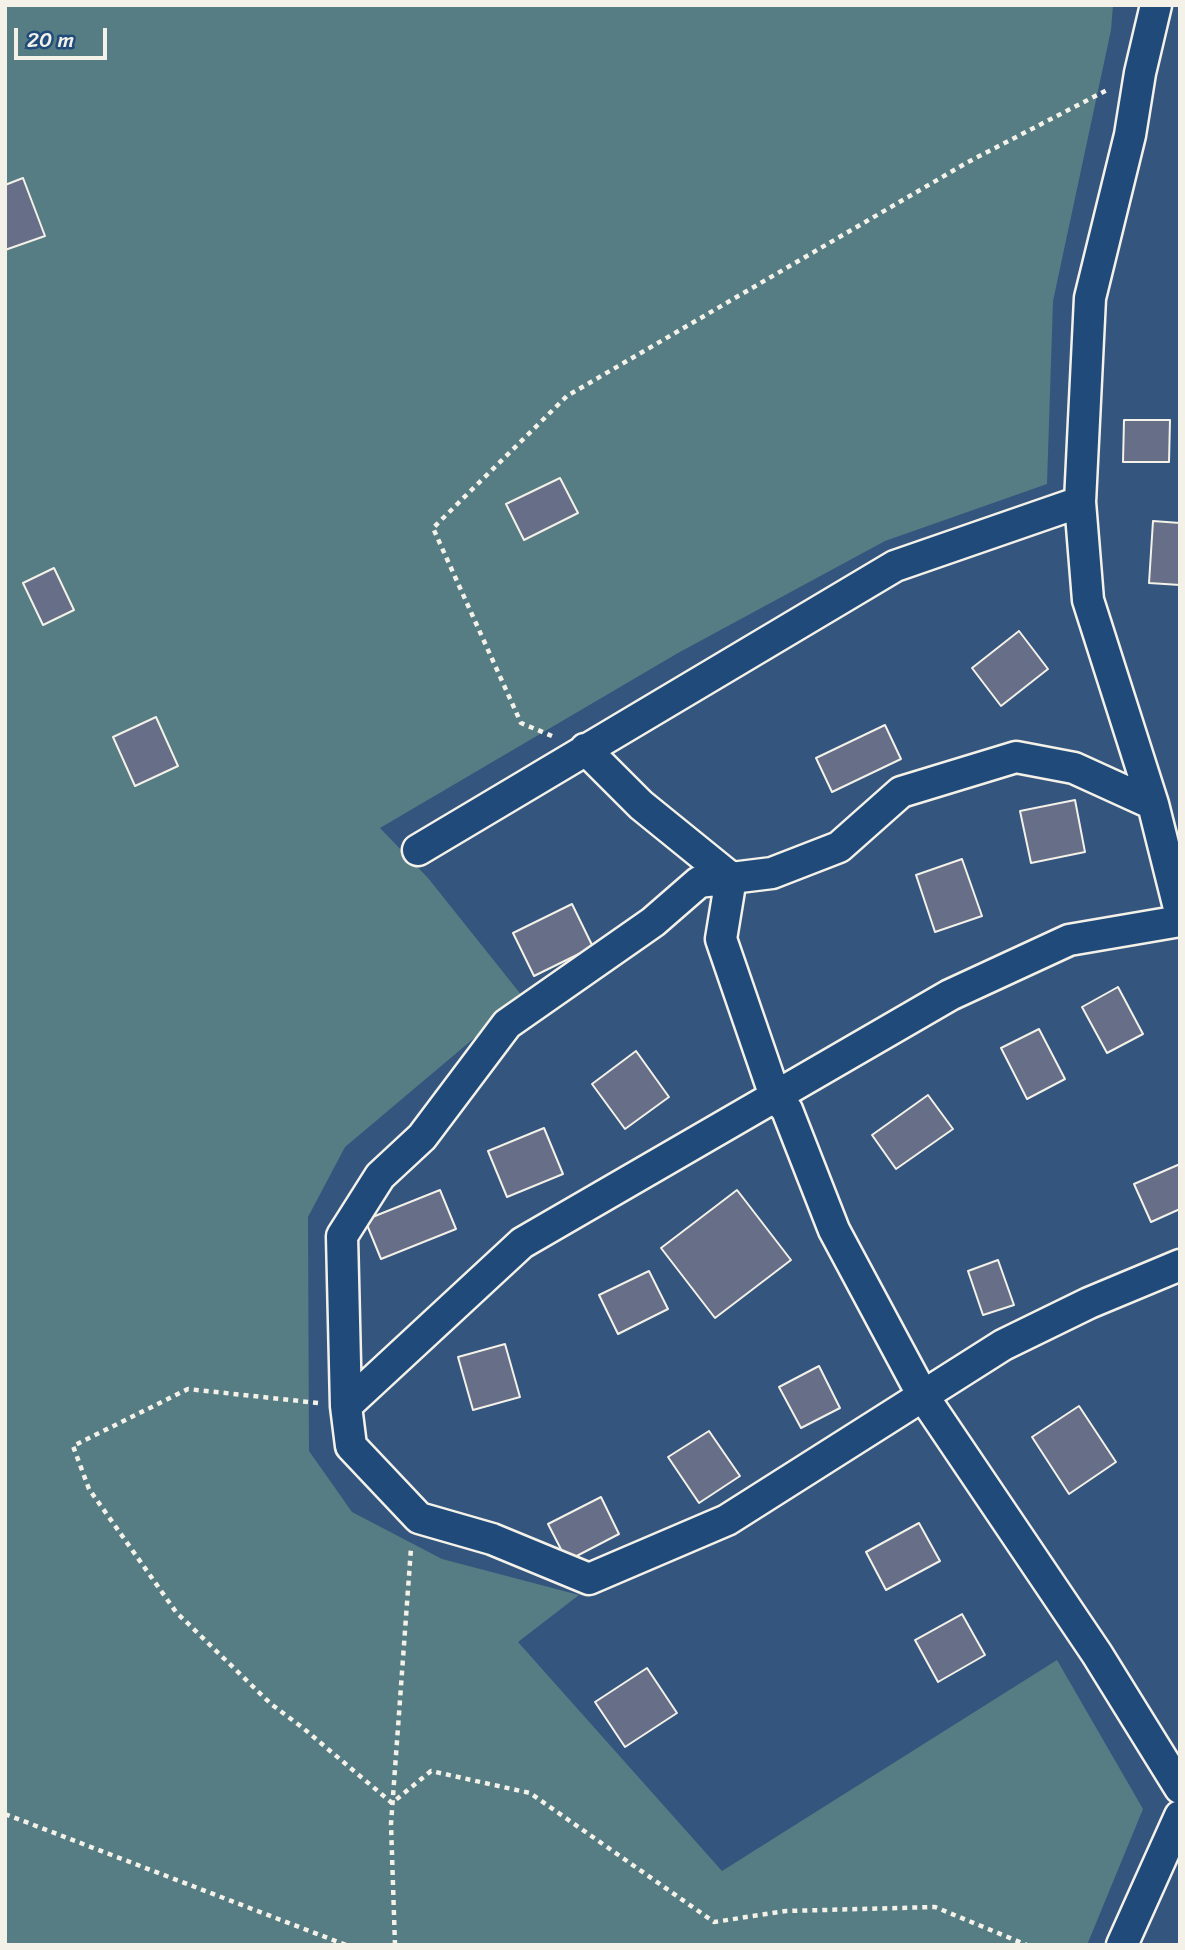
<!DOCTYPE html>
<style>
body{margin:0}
#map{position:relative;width:1185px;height:1950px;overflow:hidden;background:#34557e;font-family:Sriracha,sans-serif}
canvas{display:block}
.frame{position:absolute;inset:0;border:7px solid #f4f1e8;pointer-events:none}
.scale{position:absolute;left:14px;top:28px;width:93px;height:32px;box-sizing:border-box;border:4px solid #f4f1e8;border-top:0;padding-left:9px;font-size:21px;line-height:24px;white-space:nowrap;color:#f4f1e8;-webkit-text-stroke:5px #1f4a7a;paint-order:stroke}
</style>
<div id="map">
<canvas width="1185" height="1950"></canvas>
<div class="frame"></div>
<div class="scale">20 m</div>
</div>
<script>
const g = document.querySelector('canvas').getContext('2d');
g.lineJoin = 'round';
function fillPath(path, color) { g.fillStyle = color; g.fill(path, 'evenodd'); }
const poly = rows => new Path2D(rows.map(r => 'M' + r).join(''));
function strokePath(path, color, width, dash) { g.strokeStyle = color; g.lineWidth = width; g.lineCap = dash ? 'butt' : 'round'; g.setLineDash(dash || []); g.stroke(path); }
const green = poly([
 [5,5,1113,5,1111,30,1053,301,1047,484,885,541,678,653,380,828,428,878,523,997,345,1147,308,1217,309,1451,352,1512,442,1559,579,1595,518,1642,722,1871,1057,1660,1143,1809,1087,1945,5,1945]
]);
const building = poly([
 [23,178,45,236,5,250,5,185,23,178],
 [1124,420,1170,420,1169,462,1123,462,1124,420],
 [560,478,578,513,524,540,506,504,560,478],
 [1153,521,1180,523,1180,585,1149,583,1153,521],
 [54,568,74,610,43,625,23,583,54,568],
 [1019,631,1048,669,1001,706,972,668,1019,631],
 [156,717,178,766,135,786,113,737,156,717],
 [885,725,901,759,832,792,816,758,885,725],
 [1075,800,1085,852,1031,863,1020,811,1075,800],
 [962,859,982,916,935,932,916,875,962,859],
 [572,904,593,947,534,976,513,933,572,904],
 [1118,987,1143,1034,1107,1053,1082,1007,1118,987],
 [1039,1029,1065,1079,1027,1099,1001,1048,1039,1029],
 [636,1051,669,1097,625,1129,592,1084,636,1051],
 [928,1095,953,1129,896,1169,872,1135,928,1095],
 [544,1128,563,1174,507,1197,488,1151,544,1128],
 [1180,1164,1180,1209,1151,1222,1134,1184,1180,1164],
 [440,1190,456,1229,381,1259,365,1220,440,1190],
 [737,1190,791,1260,715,1318,661,1248,737,1190],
 [998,1260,1014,1305,983,1315,968,1271,998,1260],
 [649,1271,668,1309,618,1334,599,1295,649,1271],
 [505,1344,520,1397,473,1410,458,1357,505,1344],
 [819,1366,840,1408,801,1428,779,1387,819,1366],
 [1079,1406,1116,1462,1069,1494,1032,1437,1079,1406],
 [709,1431,740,1476,699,1503,668,1457,709,1431],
 [601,1497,619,1534,567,1561,548,1524,601,1497],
 [919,1523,940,1561,886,1590,866,1552,919,1523],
 [962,1614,985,1655,938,1682,915,1640,962,1614],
 [647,1668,677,1713,625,1747,595,1702,647,1668]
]);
const path = poly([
 [552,736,521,723,433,528,567,396,968,162,1107,90],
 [318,1403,188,1389,73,1446,89,1489,176,1612,271,1704,303,1728,392,1803,431,1771,530,1793,714,1922,786,1911,935,1907,1027,1945],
 [5,1814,346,1945],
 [395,1945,391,1824,411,1548]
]);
const minor = poly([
 [1156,5,1140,73,1130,135,1090,298,1080,502,1088,600,1153,804,1180,912],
 [585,749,641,805,731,878,721,939,775,1096,787,1110,834,1230,923,1396,1097,1654,1180,1788],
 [1153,804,1074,768,1016,757,901,792,839,847,772,873,699,882,653,922,507,1024,422,1137,380,1176,342,1236,346,1406,351,1446,419,1518,492,1539,589,1579,727,1520,1003,1345,1089,1303,1180,1265],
 [418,850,895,566,1080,502],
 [346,1406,522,1243,950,995,1069,940,1180,921],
 [1122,1945,1180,1816]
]);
fillPath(green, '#567d83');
fillPath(building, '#666f87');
strokePath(building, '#f4f1e8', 2);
strokePath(minor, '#f4f1e8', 35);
strokePath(path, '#f4f1e8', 4.5, [5, 5]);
strokePath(minor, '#1f4a7a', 30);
</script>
